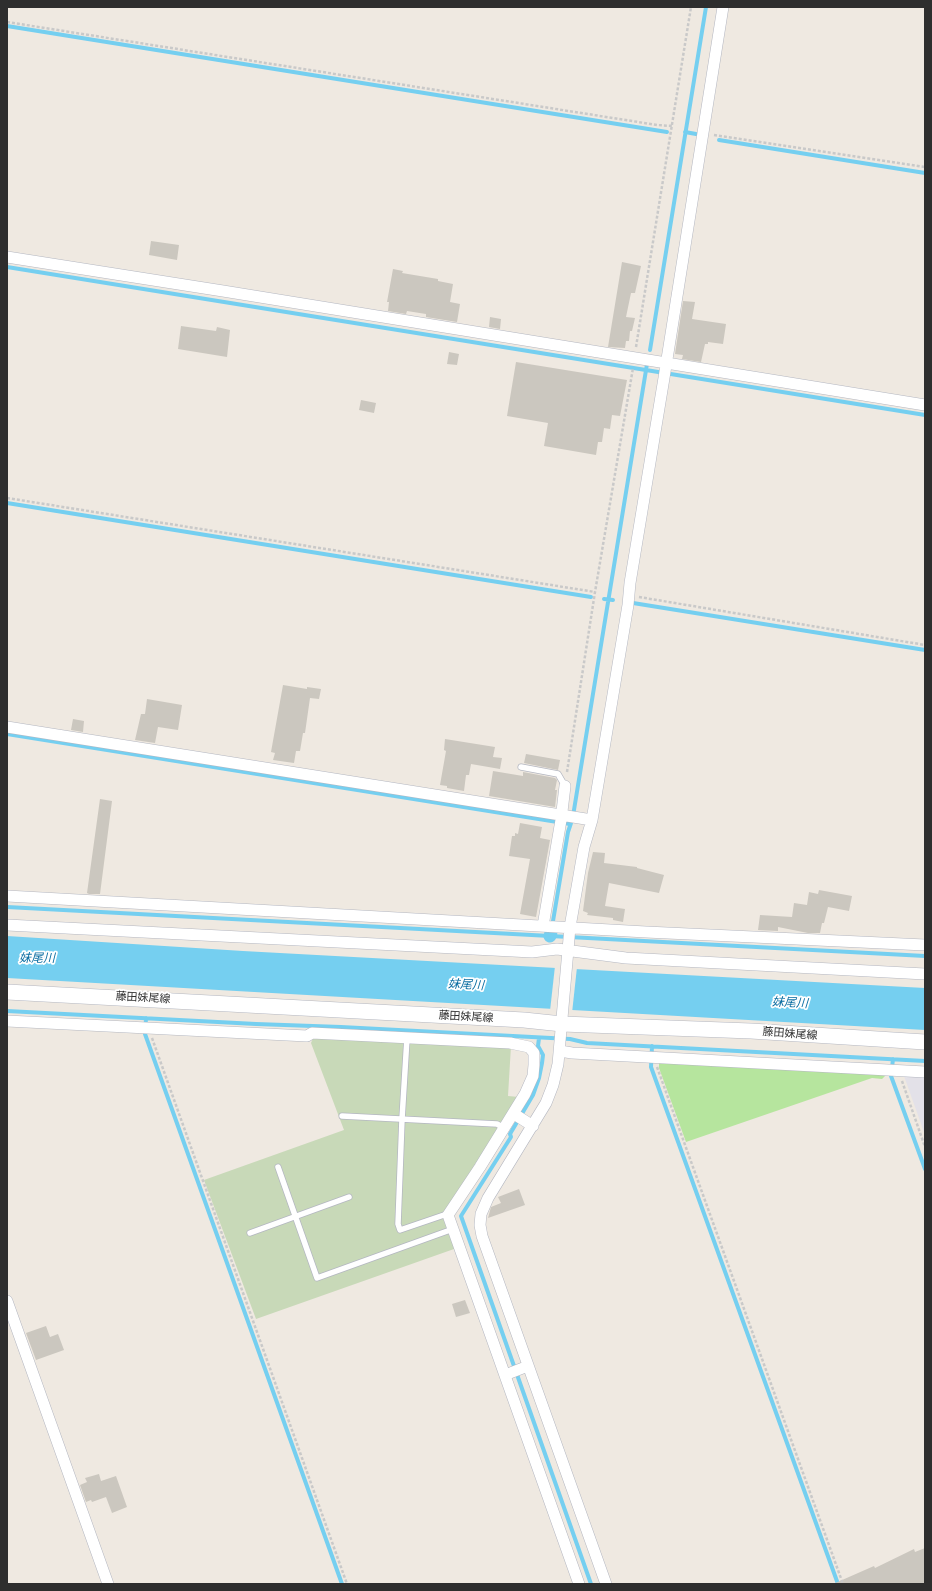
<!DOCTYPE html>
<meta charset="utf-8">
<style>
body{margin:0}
#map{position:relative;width:932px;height:1591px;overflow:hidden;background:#efe9e1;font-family:Arial,sans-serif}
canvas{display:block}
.frame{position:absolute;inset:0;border:8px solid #2e2e2e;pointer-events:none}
</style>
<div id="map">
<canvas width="932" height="1591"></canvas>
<div class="frame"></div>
</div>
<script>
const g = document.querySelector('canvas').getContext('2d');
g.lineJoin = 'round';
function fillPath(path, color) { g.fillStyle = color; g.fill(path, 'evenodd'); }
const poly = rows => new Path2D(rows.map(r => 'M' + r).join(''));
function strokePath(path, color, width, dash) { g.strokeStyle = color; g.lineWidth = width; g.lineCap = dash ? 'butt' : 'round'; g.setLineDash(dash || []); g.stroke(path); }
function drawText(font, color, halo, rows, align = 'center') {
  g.font = font + ' Arial,"Noto Sans JP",sans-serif'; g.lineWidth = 3.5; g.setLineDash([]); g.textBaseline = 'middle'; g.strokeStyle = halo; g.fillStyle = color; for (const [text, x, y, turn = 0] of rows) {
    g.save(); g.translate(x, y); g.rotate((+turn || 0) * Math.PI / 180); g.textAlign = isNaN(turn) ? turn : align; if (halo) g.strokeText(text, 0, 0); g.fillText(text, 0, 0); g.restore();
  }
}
const industrial = poly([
 [904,1076,925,1077,925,1135]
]);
const green = poly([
 [659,1062,887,1074,882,1079,872,1078,686,1142,659,1068]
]);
const cemetery = poly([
 [314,1036,511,1046,508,1096,519,1097,445,1211,454,1249,256,1319,204,1180,344,1130,311,1043]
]);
const water = poly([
 [7,936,243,951,925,988,925,1030,7,978]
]);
const pier = poly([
 [555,966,577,967,572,1013,550,1011]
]);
const stream = poly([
 [7,26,667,132],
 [685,132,696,134],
 [719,140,925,173],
 [7,267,925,415],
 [650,350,706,7],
 [7,503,591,597],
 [604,599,613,600],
 [633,603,925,650],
 [7,734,570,824],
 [573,816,647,364],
 [7,907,925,956],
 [553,921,568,832,571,823],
 [7,1011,256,1024,341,1027,570,1039,587,1043,925,1061],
 [146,1018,145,1034,342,1584],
 [539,1038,538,1046,543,1055,542,1063,539,1078,533,1095,510,1134,511,1137,461,1216,591,1584],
 [652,1046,651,1067,838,1584],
 [893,1059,891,1076,925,1169]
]);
const canal = poly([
 [550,936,551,933]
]);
const building = poly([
 [151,241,179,245,177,260,149,255],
 [622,262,641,266,635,293,631,293,626,317,635,318,632,331,630,331,629,341,626,341,625,348,608,347],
 [393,269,403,271,402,273,438,279,438,281,453,284,450,302,460,304,457,322,426,317,426,314,407,311,406,314,388,311,389,302,387,302],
 [683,301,695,302,692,319,726,324,723,344,708,342,708,344,705,344,701,362,682,359,683,355,675,354],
 [490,317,501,319,500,329,489,327],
 [181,326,216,331,217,327,230,330,227,357,178,349],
 [449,352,459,354,457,365,447,364],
 [516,362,627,380,620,416,612,415,610,429,604,428,602,442,598,442,596,455,544,446,548,423,507,416],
 [361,400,376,403,374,413,359,410],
 [283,685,307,689,307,687,321,689,319,699,310,698,305,733,303,733,300,751,296,751,294,763,273,760,275,753,271,752],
 [147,699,182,705,178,730,158,727,155,743,135,740,141,714,145,714],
 [73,719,84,721,83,732,71,730],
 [445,739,495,747,493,757,502,758,500,769,471,764,469,775,466,775,464,791,447,788,447,786,440,785,446,751,444,750],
 [526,754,560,760,558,770,524,763],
 [493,771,523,776,523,772,555,778,557,780,555,790,557,790,555,807,489,796],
 [100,799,112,801,100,894,89,894,87,893],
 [520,823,542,827,540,838,550,840,536,917,520,914,530,859,509,856,512,836,515,836,515,833,518,834],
 [593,852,605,853,604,863,637,867,637,868,664,875,659,893,609,883,605,906,625,909,623,922,613,920,613,918,587,915,588,913,583,911,588,873],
 [819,890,852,896,849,911,828,907,824,923,822,923,820,933,808,933,778,927,778,931,758,930,760,915,792,917,794,903,807,905,809,892,818,894],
 [519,1189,525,1205,488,1218,491,1207,501,1203,498,1197],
 [465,1300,470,1313,456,1317,452,1304],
 [46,1326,50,1337,58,1334,64,1350,36,1360,26,1333],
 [99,1474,101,1481,116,1476,127,1507,112,1513,106,1497,92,1502,91,1500,86,1502,80,1485,87,1482,85,1478],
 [925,1548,925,1584,833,1584,874,1566,875,1568,914,1549,915,1552]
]);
const path = poly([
 [7,22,657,125,672,126],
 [714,135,925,167],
 [636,347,691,7],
 [7,498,595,592],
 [639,597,925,645],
 [567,772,595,592,633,368],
 [152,1038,347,1584],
 [657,1067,843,1584],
 [902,1081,925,1147]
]);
const service = poly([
 [521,767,558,774,565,786],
 [407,1038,402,1119,398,1224,400,1230,444,1215,448,1215],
 [342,1116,497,1124,504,1128],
 [278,1167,317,1278,453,1229],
 [250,1233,349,1197]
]);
const minor = poly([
 [7,257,223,291,925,405],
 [7,727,592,820],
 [7,896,646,932,925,945],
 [7,925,532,952,557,949,626,958,925,974],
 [543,926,561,820,565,786],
 [7,1021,307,1036,312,1033,510,1043,529,1047,534,1053,534,1065,533,1076,525,1094,480,1167,448,1215,579,1584],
 [560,1051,572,1053,925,1072],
 [514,1114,533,1126],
 [7,1301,108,1584],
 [505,1375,528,1366],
 [606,1584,482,1236,480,1225,481,1214,488,1198,546,1103,553,1085,558,1064,570,927,584,847,592,820,628,605,630,583,664,378,723,7]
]);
const secondary = poly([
 [7,992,524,1020,562,1024,751,1031,925,1042]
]);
const streetNames = [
 ["藤田妹尾線",143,998,3],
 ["藤田妹尾線",466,1017,3],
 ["藤田妹尾線",790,1034,4]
];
const waterNames = [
 ["妹尾川",37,959],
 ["妹尾川",466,985,3],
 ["妹尾川",790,1003,3]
];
fillPath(industrial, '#e3e1e8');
fillPath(green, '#b6e59e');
fillPath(cemetery, '#c8d9b8');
fillPath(water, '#75cff0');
fillPath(pier, '#efe9e1');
strokePath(stream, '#75cff0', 4);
strokePath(canal, '#75cff0', 13);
fillPath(building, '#cbc7bf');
strokePath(service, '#b4b7c1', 7);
strokePath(minor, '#b4b7c1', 12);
strokePath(secondary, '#b4b7c1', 16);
strokePath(path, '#c9c9c9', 2.5, [3, 2]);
strokePath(service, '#fff', 5.5);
strokePath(minor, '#fff', 11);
strokePath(secondary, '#fff', 15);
drawText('11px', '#2e2e2e', '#fff', streetNames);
drawText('italic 12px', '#0d6fa3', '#fff', waterNames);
</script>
